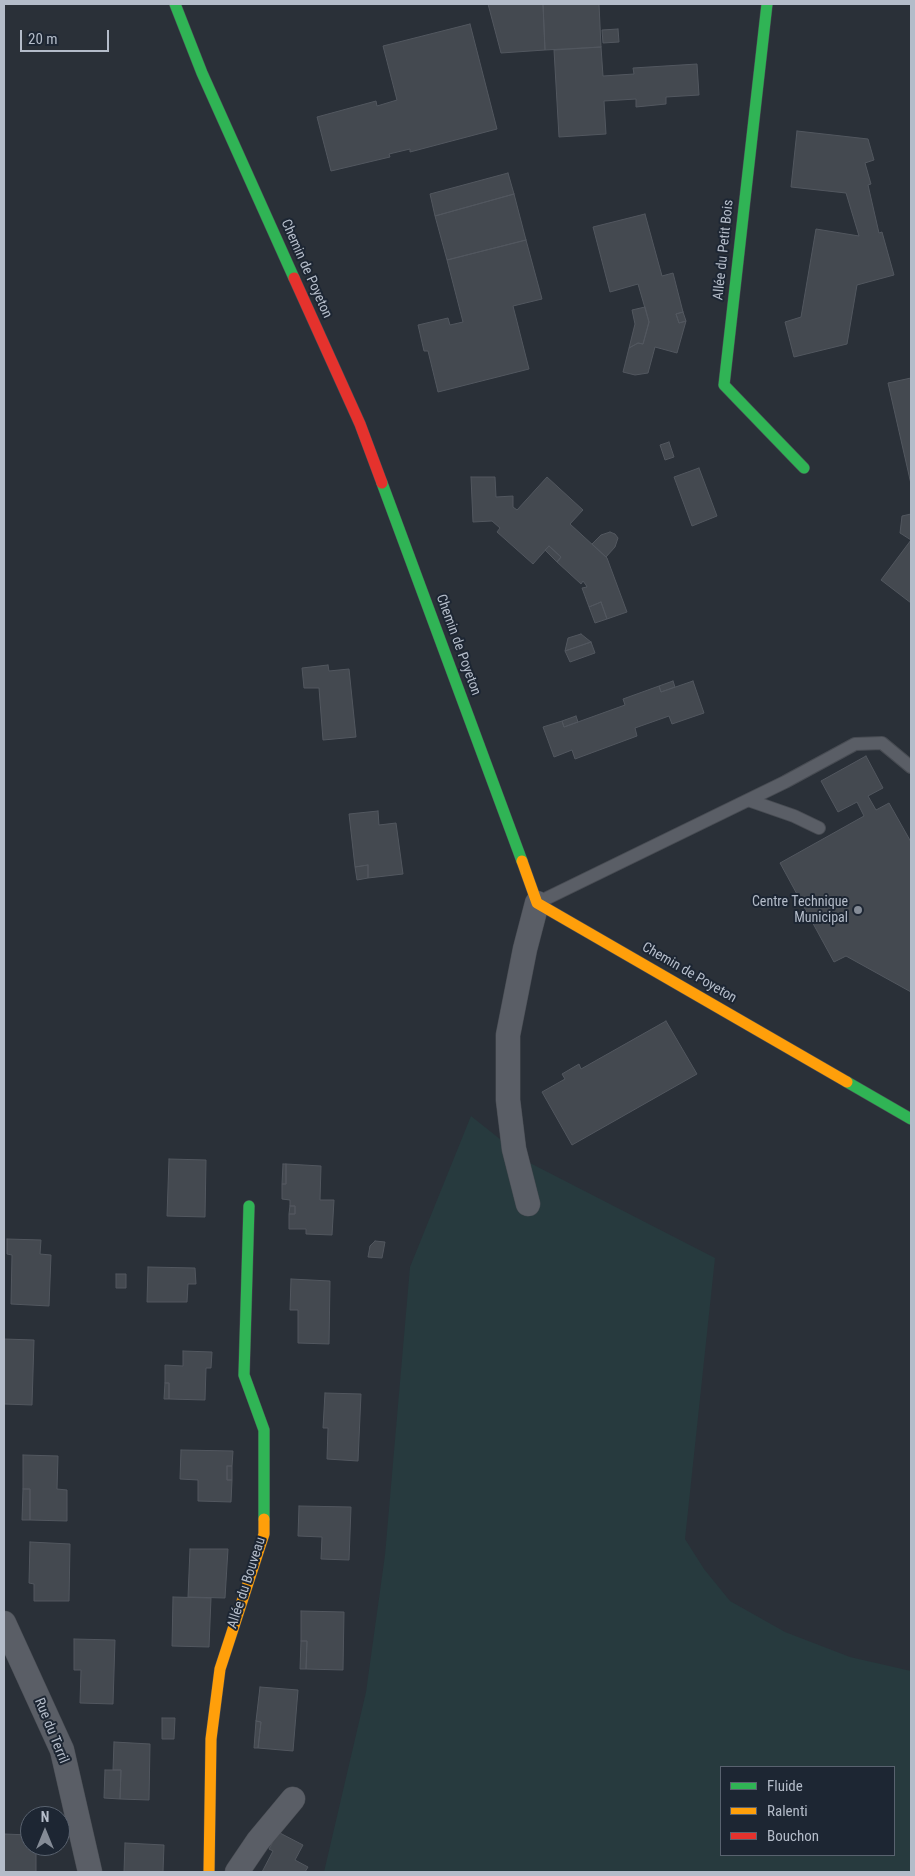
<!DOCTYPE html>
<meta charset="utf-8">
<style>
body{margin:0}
#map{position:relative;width:915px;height:1876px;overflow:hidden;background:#2a3038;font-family:"Roboto Condensed",sans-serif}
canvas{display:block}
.frame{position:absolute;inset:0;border:5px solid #b4bcc9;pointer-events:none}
.legend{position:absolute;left:720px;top:1766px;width:175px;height:90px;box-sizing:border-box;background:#1d2633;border:1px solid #59626f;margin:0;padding:6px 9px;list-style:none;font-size:15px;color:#b4bcc9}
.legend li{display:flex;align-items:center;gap:10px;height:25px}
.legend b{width:25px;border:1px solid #59626f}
.north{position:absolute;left:20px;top:1806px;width:50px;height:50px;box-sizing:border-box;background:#1d2633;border:1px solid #59626f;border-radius:50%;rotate:0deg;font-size:14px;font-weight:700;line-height:20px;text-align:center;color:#b4bcc9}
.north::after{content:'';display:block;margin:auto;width:18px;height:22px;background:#848b96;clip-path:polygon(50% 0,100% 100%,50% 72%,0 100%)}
.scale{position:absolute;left:20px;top:30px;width:89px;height:22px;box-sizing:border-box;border:2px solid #b4bcc9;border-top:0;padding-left:6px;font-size:15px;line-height:18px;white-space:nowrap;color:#b4bcc9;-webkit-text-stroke:4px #1d2633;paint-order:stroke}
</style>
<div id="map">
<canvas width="915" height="1876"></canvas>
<div class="frame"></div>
<ul class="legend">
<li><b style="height:6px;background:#30b455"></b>Fluide</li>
<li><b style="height:6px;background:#ff9f0a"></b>Ralenti</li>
<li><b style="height:6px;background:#e5322d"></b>Bouchon</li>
</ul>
<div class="north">N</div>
<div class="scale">20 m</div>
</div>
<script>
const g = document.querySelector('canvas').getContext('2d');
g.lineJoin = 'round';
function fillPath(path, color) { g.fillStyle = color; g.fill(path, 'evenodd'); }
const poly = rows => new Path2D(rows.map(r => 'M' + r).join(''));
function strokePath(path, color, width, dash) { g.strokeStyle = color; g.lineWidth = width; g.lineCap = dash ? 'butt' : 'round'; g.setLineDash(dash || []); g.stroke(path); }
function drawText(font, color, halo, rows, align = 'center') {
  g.font = font + ' "Roboto Condensed",sans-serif'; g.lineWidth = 4; g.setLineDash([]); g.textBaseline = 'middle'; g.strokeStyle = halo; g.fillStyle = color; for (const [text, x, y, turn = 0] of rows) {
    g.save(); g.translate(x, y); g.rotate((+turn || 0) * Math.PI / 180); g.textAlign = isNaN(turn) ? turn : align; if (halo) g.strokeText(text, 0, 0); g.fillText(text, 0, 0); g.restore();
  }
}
const green = poly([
 [471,1116,530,1163,715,1258,685,1539,704,1569,730,1601,785,1632,850,1657,911,1671,911,1872,324,1872,366,1692,385,1555,410,1267],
 [721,1767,894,1767,894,1855,721,1855]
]);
const building = poly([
 [488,4,543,4,545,50,501,53,488,4],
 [543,4,599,4,601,47,545,50,543,4],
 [470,24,497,129,410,152,410,149,389,154,390,157,331,171,317,117,376,101,377,106,397,100,383,46,470,24],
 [618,29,619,42,603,43,602,30,618,29],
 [601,47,603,76,634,74,633,68,697,64,699,95,666,97,666,104,636,107,636,99,604,101,606,134,559,137,554,50,601,47],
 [797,131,868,139,874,160,865,163,871,184,868,185,879,233,882,232,894,275,857,285,847,344,794,357,785,322,801,317,816,229,859,236,846,193,791,187,797,131],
 [508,173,514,194,435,216,430,194,508,173],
 [514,194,526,240,447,260,435,216,514,194],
 [645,214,662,276,673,273,683,312,676,314,679,323,686,321,677,353,655,347,648,373,635,375,623,372,629,348,638,343,643,344,649,322,638,284,610,292,593,227,645,214],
 [526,240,542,299,513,306,529,369,438,392,428,351,424,351,418,325,448,318,450,325,463,322,447,260,526,240],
 [645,307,649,322,643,344,638,343,629,348,635,324,632,310,645,307],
 [683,312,686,321,679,323,676,314,683,312],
 [911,378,911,484,888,383,911,378],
 [669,442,674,457,665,460,660,445,669,442],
 [699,468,717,516,692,526,674,477,699,468],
 [471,477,495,477,496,497,513,496,513,507,517,510,547,477,583,510,570,524,607,558,627,612,607,619,601,602,589,607,582,588,587,587,586,585,583,581,581,584,557,562,561,557,549,546,533,564,497,532,500,528,492,521,473,522,471,477],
 [911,514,911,603,881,580,911,540,900,533,902,516,911,514],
 [610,532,615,534,618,538,615,547,606,557,592,544,601,535,610,532],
 [549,546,561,557,557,562,545,550,549,546],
 [601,602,607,619,595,623,589,607,601,602],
 [581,634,591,642,565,651,568,638,581,634],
 [591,642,595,653,570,662,565,651,591,642],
 [328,665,329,671,349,669,356,737,323,740,319,688,304,688,302,668,328,665],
 [673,681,675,687,661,692,659,686,673,681],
 [693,681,704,713,672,724,669,716,635,728,637,736,575,759,572,750,554,757,543,727,562,721,564,727,625,705,623,699,659,686,661,692,693,681],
 [576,716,578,722,564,727,562,721,576,716],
 [866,756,883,788,868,796,876,810,889,803,911,842,911,992,846,956,834,962,780,863,864,816,857,802,838,812,821,781,866,756],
 [378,811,379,825,396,823,403,874,368,878,368,865,355,867,349,814,378,811],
 [368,865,368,878,357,880,355,867,368,865],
 [666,1021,697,1074,572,1145,542,1092,565,1079,562,1074,579,1064,581,1069,666,1021],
 [169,1159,206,1160,205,1217,167,1216,169,1159],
 [283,1164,286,1164,286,1184,282,1184,283,1164],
 [286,1164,321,1166,320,1200,334,1200,332,1235,306,1234,306,1229,289,1229,289,1214,295,1214,295,1206,290,1206,290,1200,282,1199,282,1184,286,1184,286,1164],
 [290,1206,295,1206,295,1214,289,1214,290,1206],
 [7,1239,41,1240,40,1254,51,1255,49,1306,11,1304,12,1255,7,1254,7,1239],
 [375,1241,385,1242,382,1258,368,1257,370,1246,375,1241],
 [148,1267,195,1268,196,1284,188,1284,187,1302,147,1302,148,1267],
 [116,1274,126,1274,126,1288,116,1288,116,1274],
 [291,1279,330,1281,329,1344,298,1343,298,1310,290,1310,291,1279],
 [4,1339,34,1340,32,1405,4,1404,4,1339],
 [183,1351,212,1352,211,1368,206,1368,205,1400,169,1399,169,1383,165,1383,165,1365,183,1366,183,1351],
 [165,1383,169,1383,169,1399,164,1399,165,1383],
 [325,1393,361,1394,358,1461,327,1459,328,1428,323,1428,325,1393],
 [181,1450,233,1451,232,1466,227,1466,227,1480,232,1480,231,1502,198,1501,198,1480,180,1479,181,1450],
 [23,1455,58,1456,57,1489,67,1490,67,1521,30,1520,30,1489,23,1489,23,1455],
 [227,1466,232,1466,232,1480,227,1480,227,1466],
 [23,1489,30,1489,30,1520,22,1520,23,1489],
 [299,1506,351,1507,349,1560,321,1559,322,1537,298,1536,299,1506],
 [30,1542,70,1544,69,1601,34,1601,34,1584,29,1583,30,1542],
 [190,1549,228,1549,225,1598,188,1597,190,1549],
 [173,1597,211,1598,209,1647,172,1646,173,1597],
 [301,1611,344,1612,343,1670,306,1669,307,1641,301,1641,301,1611],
 [74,1639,115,1640,113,1704,80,1703,81,1670,74,1670,74,1639],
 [301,1641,307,1641,306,1669,300,1669,301,1641],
 [260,1687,298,1690,293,1751,258,1748,261,1722,256,1721,260,1687],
 [162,1718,175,1718,174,1739,162,1739,162,1718],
 [256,1721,261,1722,258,1748,254,1748,256,1721],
 [114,1742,150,1744,149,1800,120,1799,121,1770,113,1770,114,1742],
 [105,1770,121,1770,120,1799,104,1798,105,1770],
 [278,1832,303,1845,295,1860,308,1867,305,1872,262,1872,273,1851,269,1849,278,1832],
 [4,1834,30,1835,30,1846,36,1846,36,1872,4,1872,4,1834],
 [125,1843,164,1845,163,1872,124,1872,125,1843]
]);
const lane = poly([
 [748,800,794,816,819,828],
 [537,903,785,782,855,744,882,743,911,767]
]);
const street = poly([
 [528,1204,514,1149,508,1100,508,1035,525,949,537,903],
 [4,1623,62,1750,90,1872],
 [237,1872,258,1841,293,1799]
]);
const fast = poly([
 [175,4,202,73,294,278],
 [767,4,724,385,804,468],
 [382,483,522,861],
 [847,1082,911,1119],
 [249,1206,244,1375,264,1430,264,1519]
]);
const slow = poly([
 [522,861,537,903,847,1082],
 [209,1872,211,1739,220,1669,264,1534,264,1519]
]);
const jam = poly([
 [294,278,360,424,382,483]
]);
const markers = [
 [858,910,5,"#848b96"]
];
const streetNames = [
 ["Allée du Petit Bois",724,250,-84],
 ["Chemin de Poyeton",306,269,66],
 ["Chemin de Poyeton",458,645,70],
 ["Chemin de Poyeton",689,973,30],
 ["Allée du Bouveau",247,1583,-72],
 ["Rue du Terril",51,1731,68]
];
const poiNames = [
 ["Centre Technique",848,902],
 ["Municipal",848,918]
];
fillPath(green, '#273a3e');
fillPath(building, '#444950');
strokePath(building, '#52575f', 1);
strokePath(lane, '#484c53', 14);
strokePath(street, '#484c53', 25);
strokePath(fast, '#484c53', 12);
strokePath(slow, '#484c53', 12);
strokePath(jam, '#484c53', 12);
strokePath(lane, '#5a5e66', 12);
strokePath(street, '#5a5e66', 24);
strokePath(fast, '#30b455', 11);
strokePath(slow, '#ff9f0a', 11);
strokePath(jam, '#e5322d', 11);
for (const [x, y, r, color] of markers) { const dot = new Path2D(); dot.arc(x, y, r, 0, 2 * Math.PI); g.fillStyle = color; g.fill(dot); strokePath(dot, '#1d2633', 2); }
drawText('14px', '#b4bcc9', '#1d2633', streetNames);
drawText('14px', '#b4bcc9', '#1d2633', poiNames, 'right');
</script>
